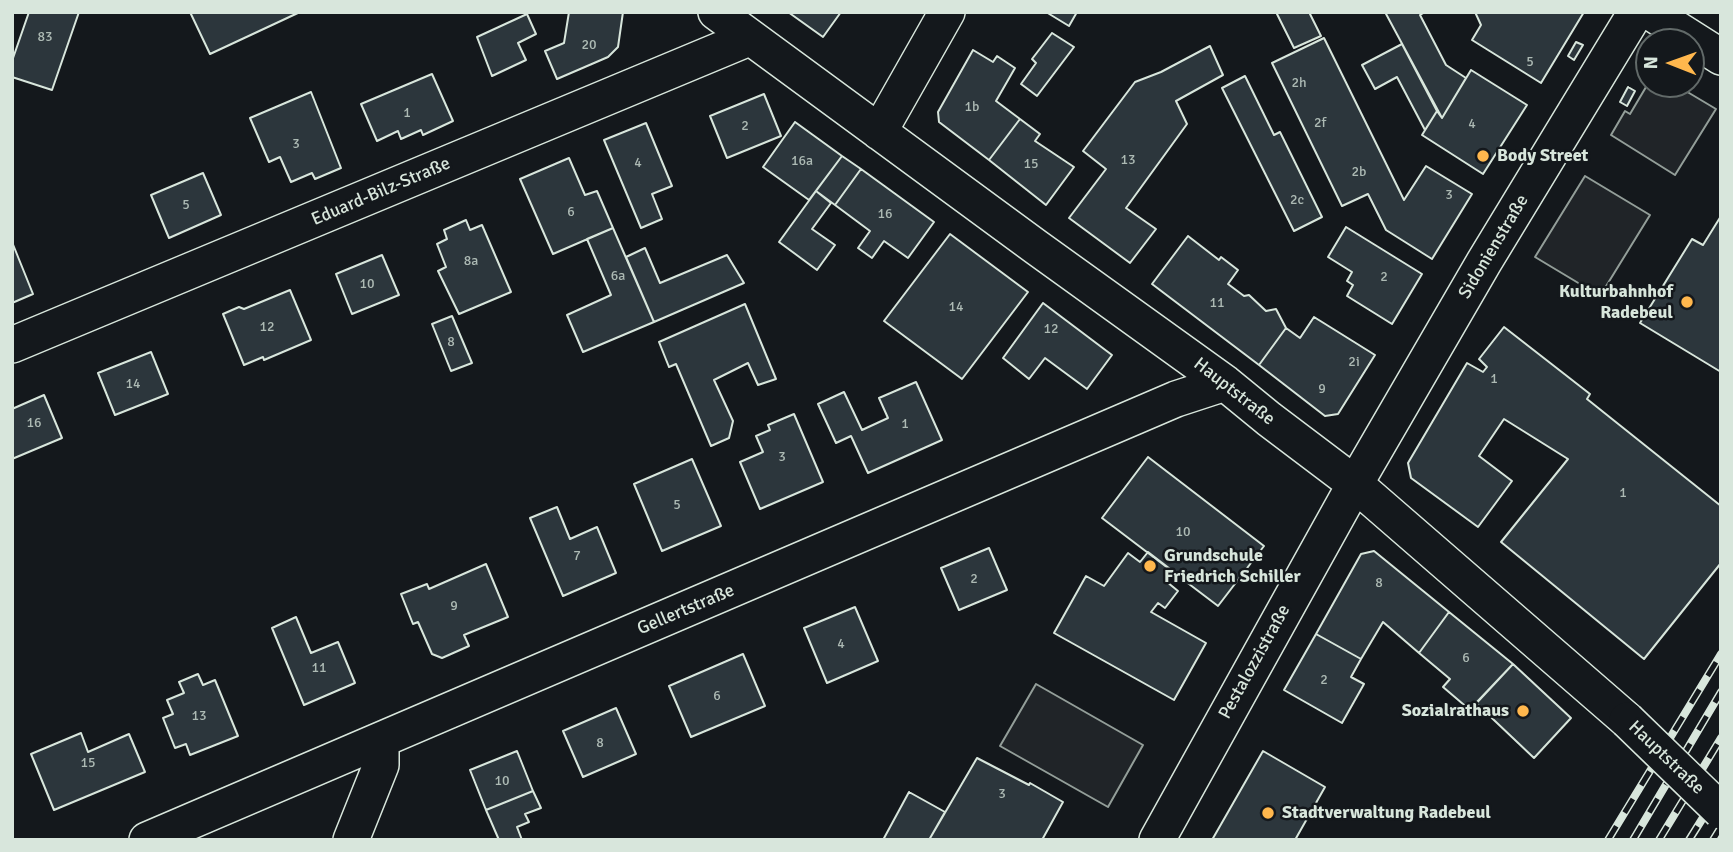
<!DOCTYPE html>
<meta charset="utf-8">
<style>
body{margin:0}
#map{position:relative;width:1733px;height:852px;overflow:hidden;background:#14181c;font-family:Signika,sans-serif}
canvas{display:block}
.frame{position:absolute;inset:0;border:14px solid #d8e6dc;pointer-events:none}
.north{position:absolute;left:1635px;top:28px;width:70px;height:70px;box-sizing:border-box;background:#14181c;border:2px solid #626a69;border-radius:50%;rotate:271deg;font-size:19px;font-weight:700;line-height:28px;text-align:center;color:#d8e6dc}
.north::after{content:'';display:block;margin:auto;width:24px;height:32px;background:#ffb74d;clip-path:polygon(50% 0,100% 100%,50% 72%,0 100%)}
</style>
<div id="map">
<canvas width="1733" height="852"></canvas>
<div class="frame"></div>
<div class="north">N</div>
</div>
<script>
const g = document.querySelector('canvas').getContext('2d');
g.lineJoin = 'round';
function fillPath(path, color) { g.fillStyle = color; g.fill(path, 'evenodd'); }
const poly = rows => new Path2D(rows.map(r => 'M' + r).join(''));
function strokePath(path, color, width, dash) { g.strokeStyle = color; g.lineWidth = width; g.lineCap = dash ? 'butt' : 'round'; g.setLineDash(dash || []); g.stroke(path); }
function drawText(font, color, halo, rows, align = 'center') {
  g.font = font + ' Signika,sans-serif'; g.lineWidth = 5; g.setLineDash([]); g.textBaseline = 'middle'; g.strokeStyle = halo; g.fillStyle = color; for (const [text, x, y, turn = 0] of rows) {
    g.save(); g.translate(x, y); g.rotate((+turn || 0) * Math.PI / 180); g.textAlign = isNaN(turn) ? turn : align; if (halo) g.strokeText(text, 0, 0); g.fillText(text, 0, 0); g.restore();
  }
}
const green = poly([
 [1649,82,1649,84,1674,84,1716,109,1675,175,1611,135,1625,111,1630,114,1649,82],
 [1585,176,1650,215,1600,296,1535,257,1585,176],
 [1036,684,1143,745,1108,807,1000,746,1036,684]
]);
const building = poly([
 [29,12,79,12,52,90,12,77,12,61,29,12],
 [190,12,300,12,210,54,190,12],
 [569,12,623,12,618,47,608,57,557,79,545,51,564,43,569,12],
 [788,12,841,12,823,37,788,12],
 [1046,12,1077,12,1069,26,1046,12],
 [1276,12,1309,12,1321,36,1294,48,1276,12],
 [1385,12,1425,12,1420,15,1446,65,1466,78,1442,118,1385,12],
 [1475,12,1584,12,1541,83,1472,40,1481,25,1475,12],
 [527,14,536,34,518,43,526,60,492,76,477,37,527,14],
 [1052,33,1074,47,1037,96,1021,84,1036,63,1032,59,1052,33],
 [1324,38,1404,200,1426,166,1472,194,1432,259,1386,230,1368,194,1342,206,1272,63,1324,38],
 [1576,42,1583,45,1574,60,1568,56,1576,42],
 [1402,44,1437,111,1425,130,1397,77,1375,89,1362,65,1402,44],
 [1210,46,1223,75,1176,101,1187,124,1126,208,1156,229,1130,263,1069,218,1106,169,1083,151,1135,82,1161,72,1210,46],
 [973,50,993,62,997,56,1015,68,996,101,1020,119,989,160,939,122,938,112,973,50],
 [1471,70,1527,105,1483,174,1422,135,1437,111,1442,118,1471,70],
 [432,74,453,121,423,135,421,130,401,139,398,131,377,141,361,104,432,74],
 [1245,76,1274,135,1280,132,1322,217,1294,231,1222,88,1245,76],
 [1628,87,1635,91,1627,106,1620,102,1628,87],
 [311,92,341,168,315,179,312,173,291,182,280,157,269,162,250,118,311,92],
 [764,94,781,136,727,158,710,116,764,94],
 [1020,119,1040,134,1035,141,1074,167,1046,205,989,160,1020,119],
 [795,122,842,156,809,200,763,167,795,122],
 [646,123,672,186,652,194,662,219,641,228,604,140,646,123],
 [842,156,861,169,835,205,816,191,842,156],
 [569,158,585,195,597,191,613,228,553,254,520,179,569,158],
 [861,169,934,222,908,258,884,241,872,258,858,248,870,231,835,205,861,169],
 [203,173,221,215,169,238,151,195,203,173],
 [816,191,831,203,812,229,835,245,817,270,779,242,816,191],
 [1721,216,1721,372,1640,323,1692,239,1703,245,1721,216],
 [466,220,470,230,482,225,511,292,459,314,438,271,446,267,437,244,447,239,444,230,466,220],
 [1346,227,1422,274,1392,324,1347,296,1353,285,1347,281,1352,272,1328,257,1346,227],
 [613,228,654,322,583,352,567,315,611,295,587,239,613,228],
 [950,234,1028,292,962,379,884,321,950,234],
 [1188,236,1219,260,1221,257,1238,270,1228,284,1244,296,1249,295,1266,311,1276,309,1286,328,1259,365,1152,284,1188,236],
 [12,242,33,294,12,303,12,242],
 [645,248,660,283,727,255,744,283,654,322,626,257,645,248],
 [382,255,399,295,352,314,336,274,382,255],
 [290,290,311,340,264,360,263,357,244,365,223,314,239,307,244,309,290,290],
 [1043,303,1112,355,1087,389,1045,358,1029,379,1003,358,1043,303],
 [745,304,776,379,758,385,748,363,714,380,733,421,729,438,711,446,676,364,669,367,659,342,745,304],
 [452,316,472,363,451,371,432,324,452,316],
 [1314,317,1375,355,1338,414,1325,416,1259,365,1286,328,1300,338,1314,317],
 [1504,327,1590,394,1587,399,1721,506,1721,563,1644,659,1501,542,1568,459,1504,419,1479,456,1512,481,1478,527,1411,478,1408,463,1467,363,1483,372,1487,367,1479,359,1504,327],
 [151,352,168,394,115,415,98,373,151,352],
 [916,382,942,440,868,473,851,436,836,443,818,404,844,392,862,430,888,418,879,398,916,382],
 [44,395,62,438,12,459,12,409,44,395],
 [794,414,823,482,760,509,740,462,763,452,756,436,770,430,768,425,794,414],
 [1148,457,1264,546,1218,606,1102,518,1148,457],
 [692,459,721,526,662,551,634,484,692,459],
 [557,507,570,539,597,527,616,573,563,596,530,518,557,507],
 [989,548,1007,590,959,610,941,568,989,548],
 [1374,551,1449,612,1419,653,1383,622,1361,659,1316,634,1361,554,1374,551],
 [1148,552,1174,572,1167,582,1178,591,1165,608,1158,603,1151,612,1206,643,1174,700,1054,633,1086,576,1104,586,1128,553,1140,562,1148,552],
 [486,564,508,617,464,635,469,646,442,658,432,654,418,622,413,624,401,594,427,584,429,589,486,564],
 [855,607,878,661,827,683,804,628,855,607],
 [1449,612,1513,664,1470,710,1443,687,1450,679,1419,653,1449,612],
 [296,617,311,653,338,642,355,683,304,705,272,628,296,617],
 [1316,634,1361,659,1351,677,1364,684,1342,723,1284,690,1316,634],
 [743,654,765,706,691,737,669,686,743,654],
 [1513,664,1571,718,1534,758,1476,703,1513,664],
 [198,674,203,685,215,680,238,736,190,755,186,744,175,748,163,718,173,714,167,700,184,693,179,682,198,674],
 [616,708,636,754,583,777,563,731,616,708],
 [81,733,88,752,129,734,145,772,54,810,31,754,81,733],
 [517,751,533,791,486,810,470,770,517,751],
 [1263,751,1325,787,1295,840,1212,840,1263,751],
 [977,758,1029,785,1030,783,1063,802,1042,840,929,840,977,758],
 [533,791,541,808,525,814,529,822,517,827,522,840,499,840,486,810,533,791],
 [909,792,945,812,929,840,883,840,909,792]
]);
const minor = poly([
 [716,12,1036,247,1225,383,1269,419,1355,484,1627,720],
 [1650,12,1721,57],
 [879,132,947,12],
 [12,345,749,38],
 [147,840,1176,399,1225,383],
 [351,840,381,765,381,741],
 [1157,840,1355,484,1484,262,1636,12]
]);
const rail = poly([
 [1608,840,1721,654],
 [1633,840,1721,692],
 [1659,840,1721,738],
 [1689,840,1721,789],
 [1713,840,1721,827]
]);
const minorBridge = poly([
 [1627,720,1721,811]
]);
const markers = [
 [1483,156,7,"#ffb74d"],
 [1687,302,7,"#ffb74d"],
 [1150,566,7,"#ffb74d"],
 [1523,711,7,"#ffb74d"],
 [1268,813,7,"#ffb74d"]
];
const numberNames = [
 ["83",45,37],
 ["20",589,45],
 ["5",1530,62],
 ["2h",1299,83],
 ["1b",972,107],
 ["1",407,113],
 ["2f",1320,123],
 ["4",1472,124],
 ["2",745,126],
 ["3",296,144],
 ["13",1128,160],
 ["16a",802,161],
 ["4",638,163],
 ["15",1031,164],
 ["2b",1359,172],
 ["3",1449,195],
 ["2c",1297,200],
 ["5",186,205],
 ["6",571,212],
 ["16",885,214],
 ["8a",471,261],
 ["6a",618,276],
 ["2",1384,277],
 ["10",367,284],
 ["11",1217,303],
 ["14",956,307],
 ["12",267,327],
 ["12",1051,329],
 ["8",451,342],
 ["2i",1354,362],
 ["1",1494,379],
 ["14",133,384],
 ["9",1322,389],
 ["16",34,423],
 ["1",905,424],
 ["3",782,457],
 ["1",1623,493],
 ["5",677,505],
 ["10",1183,532],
 ["7",577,556],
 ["2",974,579],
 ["8",1379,583],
 ["9",454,606],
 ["4",841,644],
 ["6",1466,658],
 ["11",319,668],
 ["2",1324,680],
 ["6",717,696],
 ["13",199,716],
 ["8",600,743],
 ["15",88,763],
 ["10",502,781],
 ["3",1002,794]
];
const poiNames = [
 ["Body Street",1497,156],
 ["Kulturbahnhof",1673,292,"right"],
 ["Radebeul",1673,313,"right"],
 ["Grundschule",1164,556],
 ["Friedrich Schiller",1164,577],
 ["Sozialrathaus",1509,711,"right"],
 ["Stadtverwaltung Radebeul",1282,813]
];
const streetNames = [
 ["Eduard-Bilz-Straße",381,192,-23],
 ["Sidonienstraße",1494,247,-59],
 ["Hauptstraße",1234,392,38],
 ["Gellertstraße",686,610,-23],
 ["Pestalozzistraße",1255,662,-61],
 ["Hauptstraße",1666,758,44]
];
fillPath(green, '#202428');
strokePath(green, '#939e99', 2);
fillPath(building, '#2c363c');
strokePath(building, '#d8e6dc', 2);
strokePath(minor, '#d8e6dc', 38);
strokePath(minor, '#14181c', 35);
strokePath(rail, '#d8e6dc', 8);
strokePath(rail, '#14181c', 5, [16]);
strokePath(minorBridge, '#d8e6dc', 38, []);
strokePath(minorBridge, '#14181c', 35);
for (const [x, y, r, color] of markers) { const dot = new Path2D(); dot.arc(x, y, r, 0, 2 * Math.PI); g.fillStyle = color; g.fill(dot); strokePath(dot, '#14181c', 2.5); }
drawText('14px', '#adbab4', null, numberNames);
drawText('bold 18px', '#d8e6dc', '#14181c', poiNames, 'left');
drawText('18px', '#d8e6dc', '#14181c', streetNames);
</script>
